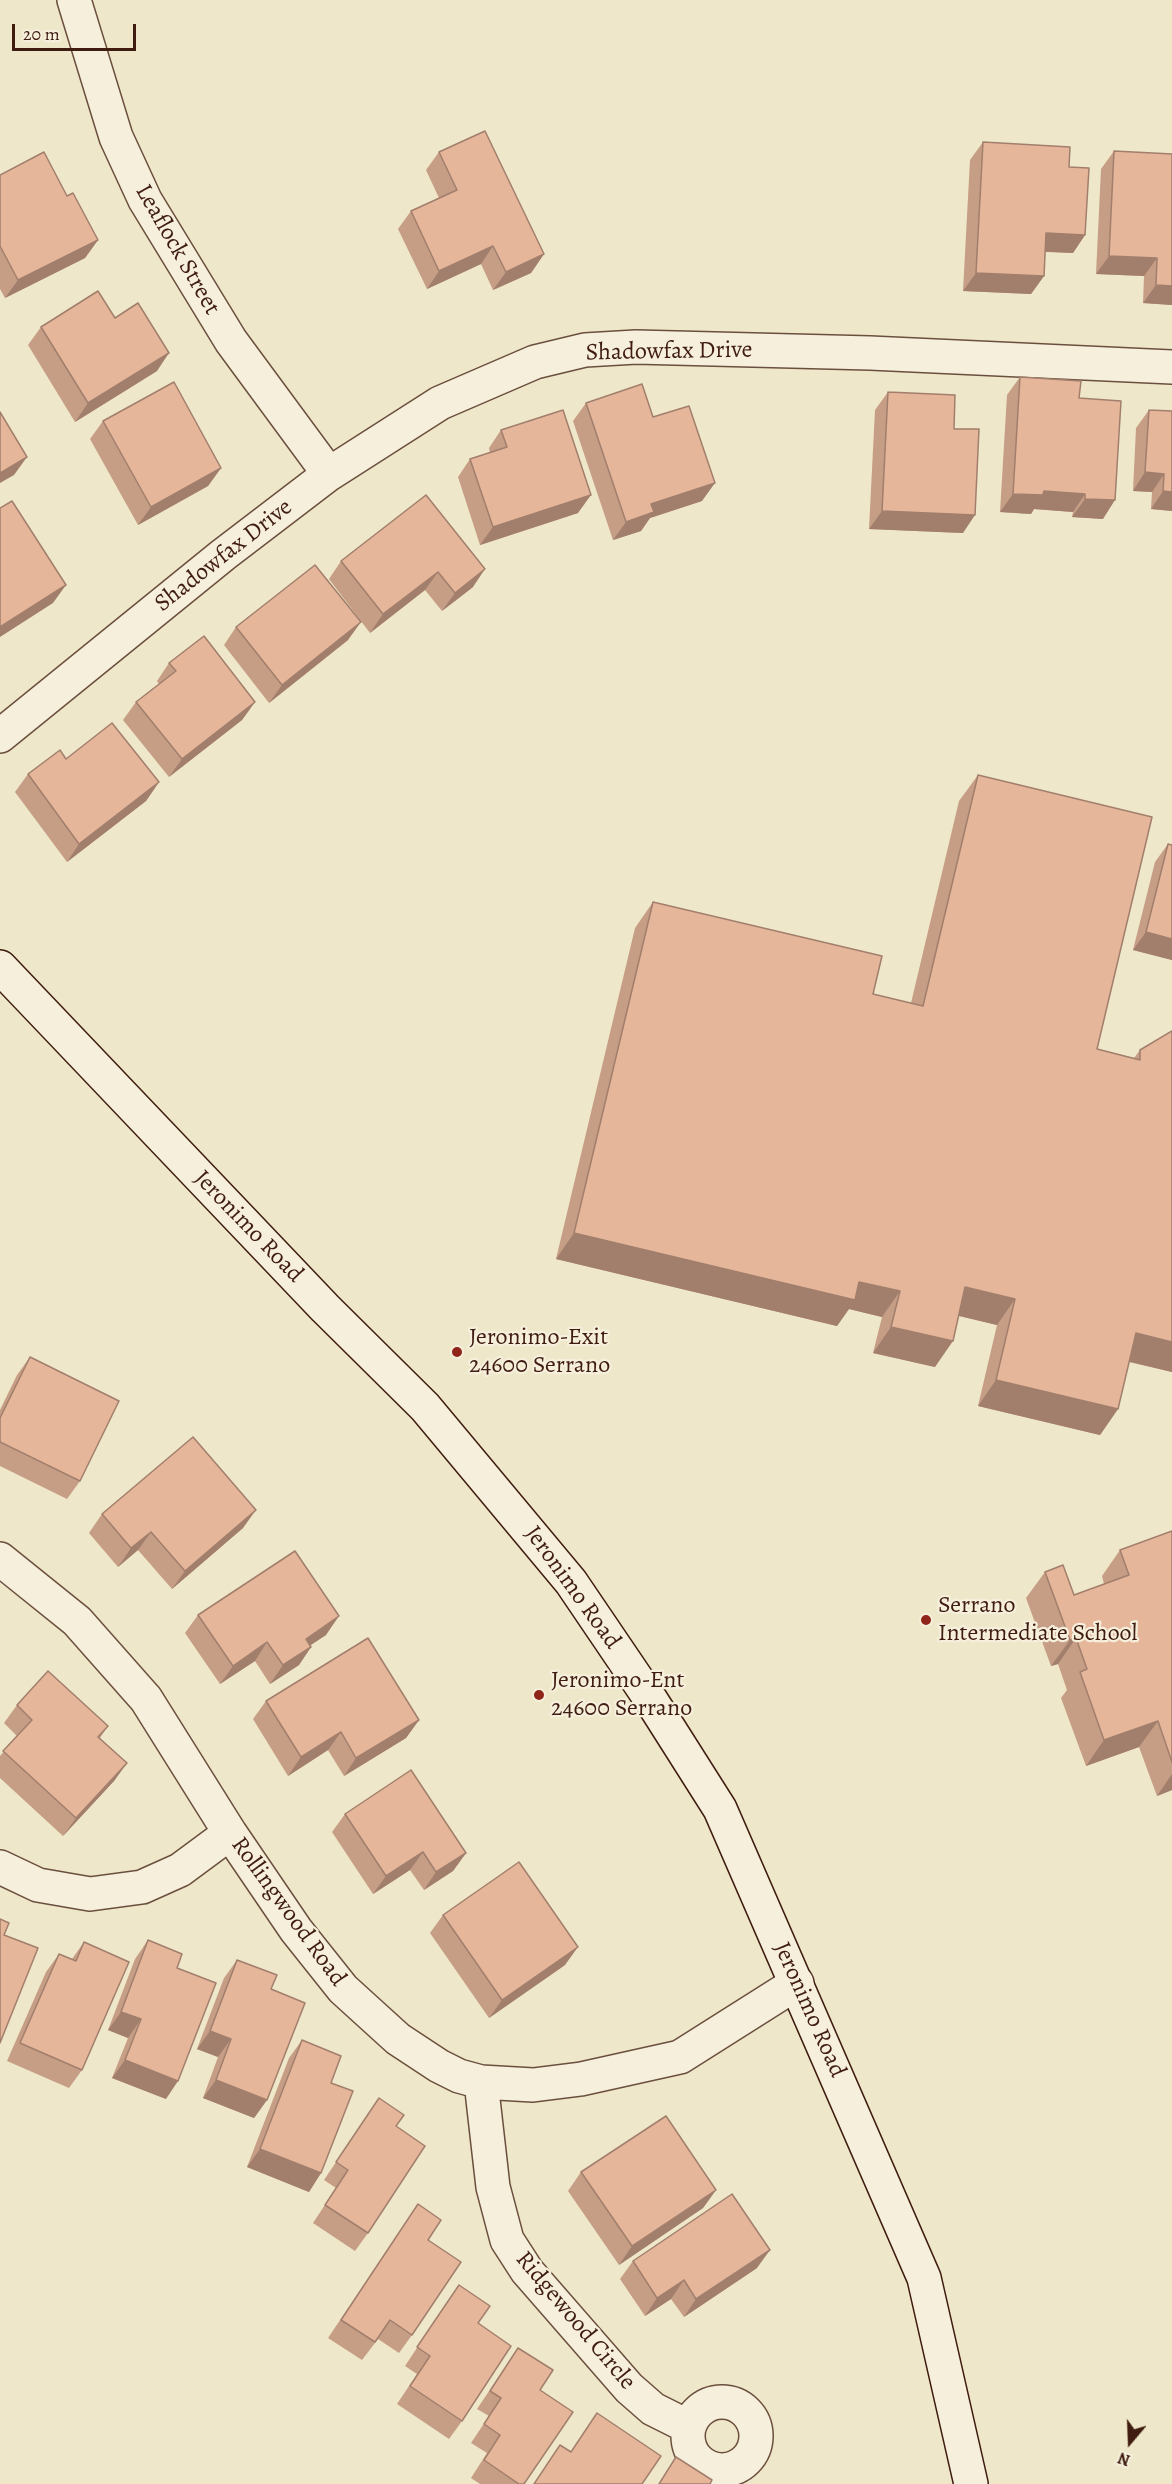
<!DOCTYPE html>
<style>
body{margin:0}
#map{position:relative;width:1172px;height:2484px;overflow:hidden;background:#efe7c9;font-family:Alegreya,serif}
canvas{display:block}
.north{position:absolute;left:1100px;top:2412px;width:60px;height:60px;-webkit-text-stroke:4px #f5efdc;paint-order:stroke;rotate:199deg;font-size:16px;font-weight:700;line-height:24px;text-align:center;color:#3f1c0f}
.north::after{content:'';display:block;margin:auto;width:21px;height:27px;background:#3f1c0f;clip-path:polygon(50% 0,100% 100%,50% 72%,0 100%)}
.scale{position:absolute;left:12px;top:24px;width:124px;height:27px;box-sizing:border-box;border:3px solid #3f1c0f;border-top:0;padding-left:8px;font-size:18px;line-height:21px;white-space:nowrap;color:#3f1c0f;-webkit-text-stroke:4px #f5efdc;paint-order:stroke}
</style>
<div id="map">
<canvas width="1172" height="2484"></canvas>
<div class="north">N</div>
<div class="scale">20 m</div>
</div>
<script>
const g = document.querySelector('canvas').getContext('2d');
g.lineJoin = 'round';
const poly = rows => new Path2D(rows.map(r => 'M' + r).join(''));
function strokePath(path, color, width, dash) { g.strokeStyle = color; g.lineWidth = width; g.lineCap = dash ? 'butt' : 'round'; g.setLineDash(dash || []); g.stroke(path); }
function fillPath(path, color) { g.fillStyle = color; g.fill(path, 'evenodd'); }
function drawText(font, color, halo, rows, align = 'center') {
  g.font = font + ' Alegreya,serif'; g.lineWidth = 4.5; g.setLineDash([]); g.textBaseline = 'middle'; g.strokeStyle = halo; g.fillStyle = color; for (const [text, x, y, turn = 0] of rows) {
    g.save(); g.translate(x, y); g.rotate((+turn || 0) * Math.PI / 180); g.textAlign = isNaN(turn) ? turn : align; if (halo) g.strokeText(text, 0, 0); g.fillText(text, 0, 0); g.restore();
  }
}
const minor = poly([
 [74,0,116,137,145,200,231,341,329,474],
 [0,736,223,555,329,474,440,403,535,362,585,350,636,347,870,353,1172,367],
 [0,1559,77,1621,146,1699,230,1833,296,1930,343,1989,398,2039,439,2066,459,2076,481,2082,533,2085,581,2079,680,2057,797,1983],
 [0,1867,38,1885,90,1894,142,1887,180,1870,230,1833],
 [481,2082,493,2187,507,2240,527,2271,629,2388,653,2409,689,2427],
 '688 2436a34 34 0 1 1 68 0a34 34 0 1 1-68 0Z'
]);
const secondary = poly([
 [0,967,325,1308,425,1407,571,1582,649,1697,720,1809,924,2278,971,2484]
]);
const wall = poly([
 [983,142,1069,167,1085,235,1073,253,1045,252,1044,276,1031,294,963,291,970,160],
 [1114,151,1172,154,1172,305,1143,303,1144,276,1096,274,1101,169],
 [439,152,544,254,531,273,493,290,481,264,427,289,398,229,411,211,439,198,426,170],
 [0,175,67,196,98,240,85,258,5,298,0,289],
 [41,327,157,371,75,422,28,345],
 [1020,377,1079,398,1103,519,1072,517,1073,512,1034,509,1031,514,1000,512,1007,395],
 [888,392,954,429,963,533,869,529,875,410],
 [586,403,653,417,702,501,650,518,641,531,613,540,573,421],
 [1149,410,1172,411,1172,511,1151,509,1152,492,1133,491,1136,428],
 [103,421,221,468,208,486,138,525,90,439],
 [501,430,578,513,480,545,458,477,470,459,490,453,489,448],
 [426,495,473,587,442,611,425,590,370,633,329,579,341,561],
 [236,627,348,640,269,703,224,645],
 [169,663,255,702,242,720,169,777,123,720,136,702,159,684,157,681],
 [66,759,159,782,146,801,67,862,15,792,28,774],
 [978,775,1097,1049,1134,1058,1140,1050,1172,1372,1129,1362,1118,1409,1100,1435,978,1406,997,1325,959,1316,935,1367,873,1353,882,1317,849,1309,837,1326,556,1259,635,928,653,902,873,994,911,1003,959,801],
 [1168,844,1172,960,1133,950,1155,862],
 [30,1357,80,1481,67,1499,0,1466,0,1410,17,1375],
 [102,1514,243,1528,172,1589,138,1550,118,1567,89,1533],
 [1172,1531,1172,1790,1157,1796,1139,1747,1086,1766,1061,1698,1067,1690,1058,1664,1051,1666,1026,1598,1045,1572,1074,1595,1104,1584,1102,1576,1120,1550],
 [198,1615,326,1635,310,1645,311,1647,299,1665,270,1684,255,1661,220,1684,185,1633],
 [266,1701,419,1720,406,1738,344,1776,328,1750,288,1776,253,1719],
 [17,1705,108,1726,100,1738,127,1763,114,1781,63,1836,0,1778,0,1756,17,1736,4,1723],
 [345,1814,466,1853,453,1871,424,1890,410,1870,373,1894,332,1832],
 [443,1915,565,1965,489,2018,430,1933],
 [148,1940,177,1968,166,2099,112,2078,128,2038,108,2030,135,1959],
 [84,1942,82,2070,69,2088,7,2061,46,1972,59,1954,72,1959],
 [237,1960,271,1989,267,2100,254,2118,203,2098,218,2057,197,2049,224,1978],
 [302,2040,331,2083,321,2173,309,2192,247,2167,289,2058],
 [379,2098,396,2126,368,2233,355,2251,313,2223,336,2188,324,2180],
 [581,2172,716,2190,703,2208,619,2265,568,2191],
 [418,2204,428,2240,412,2335,399,2353,378,2339,362,2360,328,2338],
 [633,2261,757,2268,684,2317,671,2299,645,2316,620,2279],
 [446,2304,478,2323,462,2421,449,2439,397,2404,417,2374,405,2366],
 [518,2348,540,2390,524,2484,480,2484,471,2478,487,2453,471,2443,489,2416,477,2409]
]);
const shadedWall = poly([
 [1046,233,1085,235,1073,253,1033,251],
 [98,240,85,258,5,298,18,280],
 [493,246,481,264,427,289,439,271],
 [544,254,531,273,493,290,506,272],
 [1109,256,1157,258,1144,276,1096,274],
 [976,273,1044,276,1031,294,963,291],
 [1156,285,1172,286,1172,305,1143,303],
 [169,353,157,371,75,422,88,403],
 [27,457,14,475,0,483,0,473],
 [221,468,208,486,138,525,151,507],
 [1145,472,1164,474,1152,492,1133,491],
 [715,483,702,501,650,518,641,531,613,540,626,522,651,504],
 [1044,491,1085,494,1073,512,1034,509,1031,514,1000,512,1013,494],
 [1163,491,1172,492,1172,511,1151,509],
 [591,495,578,513,480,545,493,527],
 [1085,499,1115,500,1103,519,1072,517],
 [882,511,975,515,963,533,869,529],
 [485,569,473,587,442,611,455,593],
 [438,572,425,590,370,633,383,614],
 [66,585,53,603,0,637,0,627],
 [361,622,348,640,269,703,282,685],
 [255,702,242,720,169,777,182,759],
 [159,782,146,801,67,862,79,844],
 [1146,932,1172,939,1172,960,1133,950],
 [574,1233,859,1282,900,1291,882,1317,849,1309,837,1326,556,1259],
 [965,1287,1015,1299,997,1325,947,1313],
 [891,1327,953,1341,935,1367,873,1353],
 [1136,1333,1172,1342,1172,1372,1118,1359],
 [996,1380,1118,1409,1100,1435,978,1406],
 [256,1510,243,1528,172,1589,185,1571],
 [151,1532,138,1550,118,1567,131,1548],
 [339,1616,326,1635,293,1657,306,1639],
 [1076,1638,1058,1664,1051,1666,1070,1640],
 [267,1642,255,1661,220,1684,233,1666],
 [311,1647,299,1665,270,1684,283,1665],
 [419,1720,406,1738,344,1776,356,1758],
 [1158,1721,1139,1747,1086,1766,1104,1740],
 [341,1732,328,1750,288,1776,301,1757],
 [127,1763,114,1781,63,1836,76,1818],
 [1172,1774,1172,1790,1157,1796],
 [423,1852,410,1870,373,1894,386,1876],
 [466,1853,453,1871,424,1890,436,1872],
 [578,1947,565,1965,489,2018,502,2000],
 [121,2012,141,2019,128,2038,108,2030],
 [210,2031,231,2039,218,2057,197,2049],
 [125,2060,178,2081,166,2099,112,2078],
 [216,2080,267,2100,254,2118,203,2098],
 [260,2149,321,2173,309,2192,247,2167],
 [716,2190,703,2208,619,2265,632,2246],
 [770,2250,757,2268,684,2317,696,2299],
 [684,2280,671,2299,645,2316,657,2298]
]);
const building = poly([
 [485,131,544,254,506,272,493,246,439,271,411,211,457,190,439,152,485,131],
 [983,142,1070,147,1069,167,1089,168,1085,235,1046,233,1044,276,976,273,983,142],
 [1114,151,1172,154,1172,286,1156,285,1157,258,1109,256,1114,151],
 [44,152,67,196,73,193,98,240,18,280,0,246,0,175,44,152],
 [98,291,115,318,138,303,169,353,88,403,41,327,98,291],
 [1020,377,1081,381,1079,398,1121,401,1115,500,1085,499,1085,494,1044,491,1043,495,1013,494,1020,377],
 [174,382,221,468,151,507,103,421,174,382],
 [642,384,653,417,689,406,715,483,651,504,654,512,626,522,586,403,642,384],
 [888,392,955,395,954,429,979,429,975,515,882,511,888,392],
 [563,410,591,495,493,527,470,459,507,447,501,430,563,410],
 [1149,410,1172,411,1172,492,1163,491,1164,474,1145,472,1149,410],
 [0,412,27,457,0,473,0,412],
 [426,495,485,569,455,593,438,572,383,614,341,561,426,495],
 [12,501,66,585,0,627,0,508,12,501],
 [315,565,361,622,282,685,236,627,315,565],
 [204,636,255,702,182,759,136,702,176,671,169,663,204,636],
 [112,723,159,782,79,844,28,774,60,750,66,759,112,723],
 [978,775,1152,817,1097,1049,1140,1060,1140,1050,1172,1031,1172,1342,1136,1333,1118,1409,996,1380,1015,1299,965,1287,953,1341,891,1327,900,1291,859,1282,855,1300,574,1233,653,902,882,956,873,994,923,1006,978,775],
 [1168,844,1172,845,1172,939,1146,932,1168,844],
 [30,1357,119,1401,80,1481,0,1442,0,1418,30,1357],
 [193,1437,256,1510,185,1571,151,1532,131,1548,102,1514,193,1437],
 [1172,1531,1172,1762,1158,1721,1104,1740,1080,1672,1087,1669,1076,1638,1070,1640,1045,1572,1063,1565,1074,1595,1129,1575,1120,1550,1172,1531],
 [295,1551,339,1616,306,1639,311,1647,283,1665,267,1642,233,1666,198,1615,295,1551],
 [368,1638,419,1720,356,1758,341,1732,301,1757,266,1701,368,1638],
 [48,1671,108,1726,98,1737,127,1763,76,1818,3,1751,32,1720,17,1705,48,1671],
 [411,1770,466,1853,436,1872,423,1852,386,1876,345,1814,411,1770],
 [519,1862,578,1947,502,2000,443,1915,519,1862],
 [0,1919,9,1923,4,1935,38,1948,0,2043,0,1919],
 [148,1940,182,1954,177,1968,216,1983,178,2081,125,2060,141,2019,121,2012,148,1940],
 [84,1942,129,1962,82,2070,20,2043,59,1954,76,1961,84,1942],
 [237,1960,277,1975,271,1989,305,2003,267,2100,216,2080,231,2039,210,2031,237,1960],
 [302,2040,341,2056,331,2083,353,2091,321,2173,260,2149,302,2040],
 [379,2098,404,2115,396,2126,425,2146,368,2233,325,2205,348,2170,336,2162,379,2098],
 [666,2116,716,2190,632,2246,581,2172,666,2116],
 [732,2194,770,2250,696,2299,684,2280,657,2298,633,2261,732,2194],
 [418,2204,441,2220,428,2240,461,2262,412,2335,390,2320,375,2342,341,2320,418,2204],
 [459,2285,490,2306,478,2323,511,2346,462,2421,410,2386,430,2356,417,2347,459,2285],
 [518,2348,553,2370,540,2390,573,2412,524,2484,519,2484,484,2460,500,2435,484,2424,501,2398,490,2391,518,2348],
 [597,2413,661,2456,642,2484,534,2484,560,2445,571,2452,597,2413],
 [676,2457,712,2480,710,2484,659,2484,676,2457]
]);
const markers = [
 [457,1352,6,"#8f2418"],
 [926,1620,6,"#8f2418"],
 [539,1695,6,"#8f2418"]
];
const streetNames = [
 ["Leaflock Street",177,250,60],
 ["Shadowfax Drive",669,352,-1],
 ["Shadowfax Drive",224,556,-38],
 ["Jeronimo Road",248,1227,46],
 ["Jeronimo Road",572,1588,54],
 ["Rollingwood Road",288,1912,54],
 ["Jeronimo Road",809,2010,66],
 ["Ridgewood Circle",575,2321,50]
];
const poiNames = [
 ["Jeronimo-Exit",469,1338],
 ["24600 Serrano",469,1366],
 ["Serrano",938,1606],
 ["Intermediate School",938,1634],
 ["Jeronimo-Ent",551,1681],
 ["24600 Serrano",551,1709]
];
strokePath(minor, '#6b4f3e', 36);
strokePath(secondary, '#3f1c0f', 36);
strokePath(minor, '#f5efdc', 33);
strokePath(secondary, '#f5efdc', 33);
fillPath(wall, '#c69d85');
fillPath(shadedWall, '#a17f6c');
fillPath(building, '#e6b69b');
strokePath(building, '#a17f6c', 1.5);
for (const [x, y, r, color] of markers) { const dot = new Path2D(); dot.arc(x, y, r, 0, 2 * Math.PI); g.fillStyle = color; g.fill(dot); strokePath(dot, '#f5efdc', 2); }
drawText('24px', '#3f1c0f', '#f5efdc', streetNames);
drawText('24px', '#3f1c0f', '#f5efdc', poiNames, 'left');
</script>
